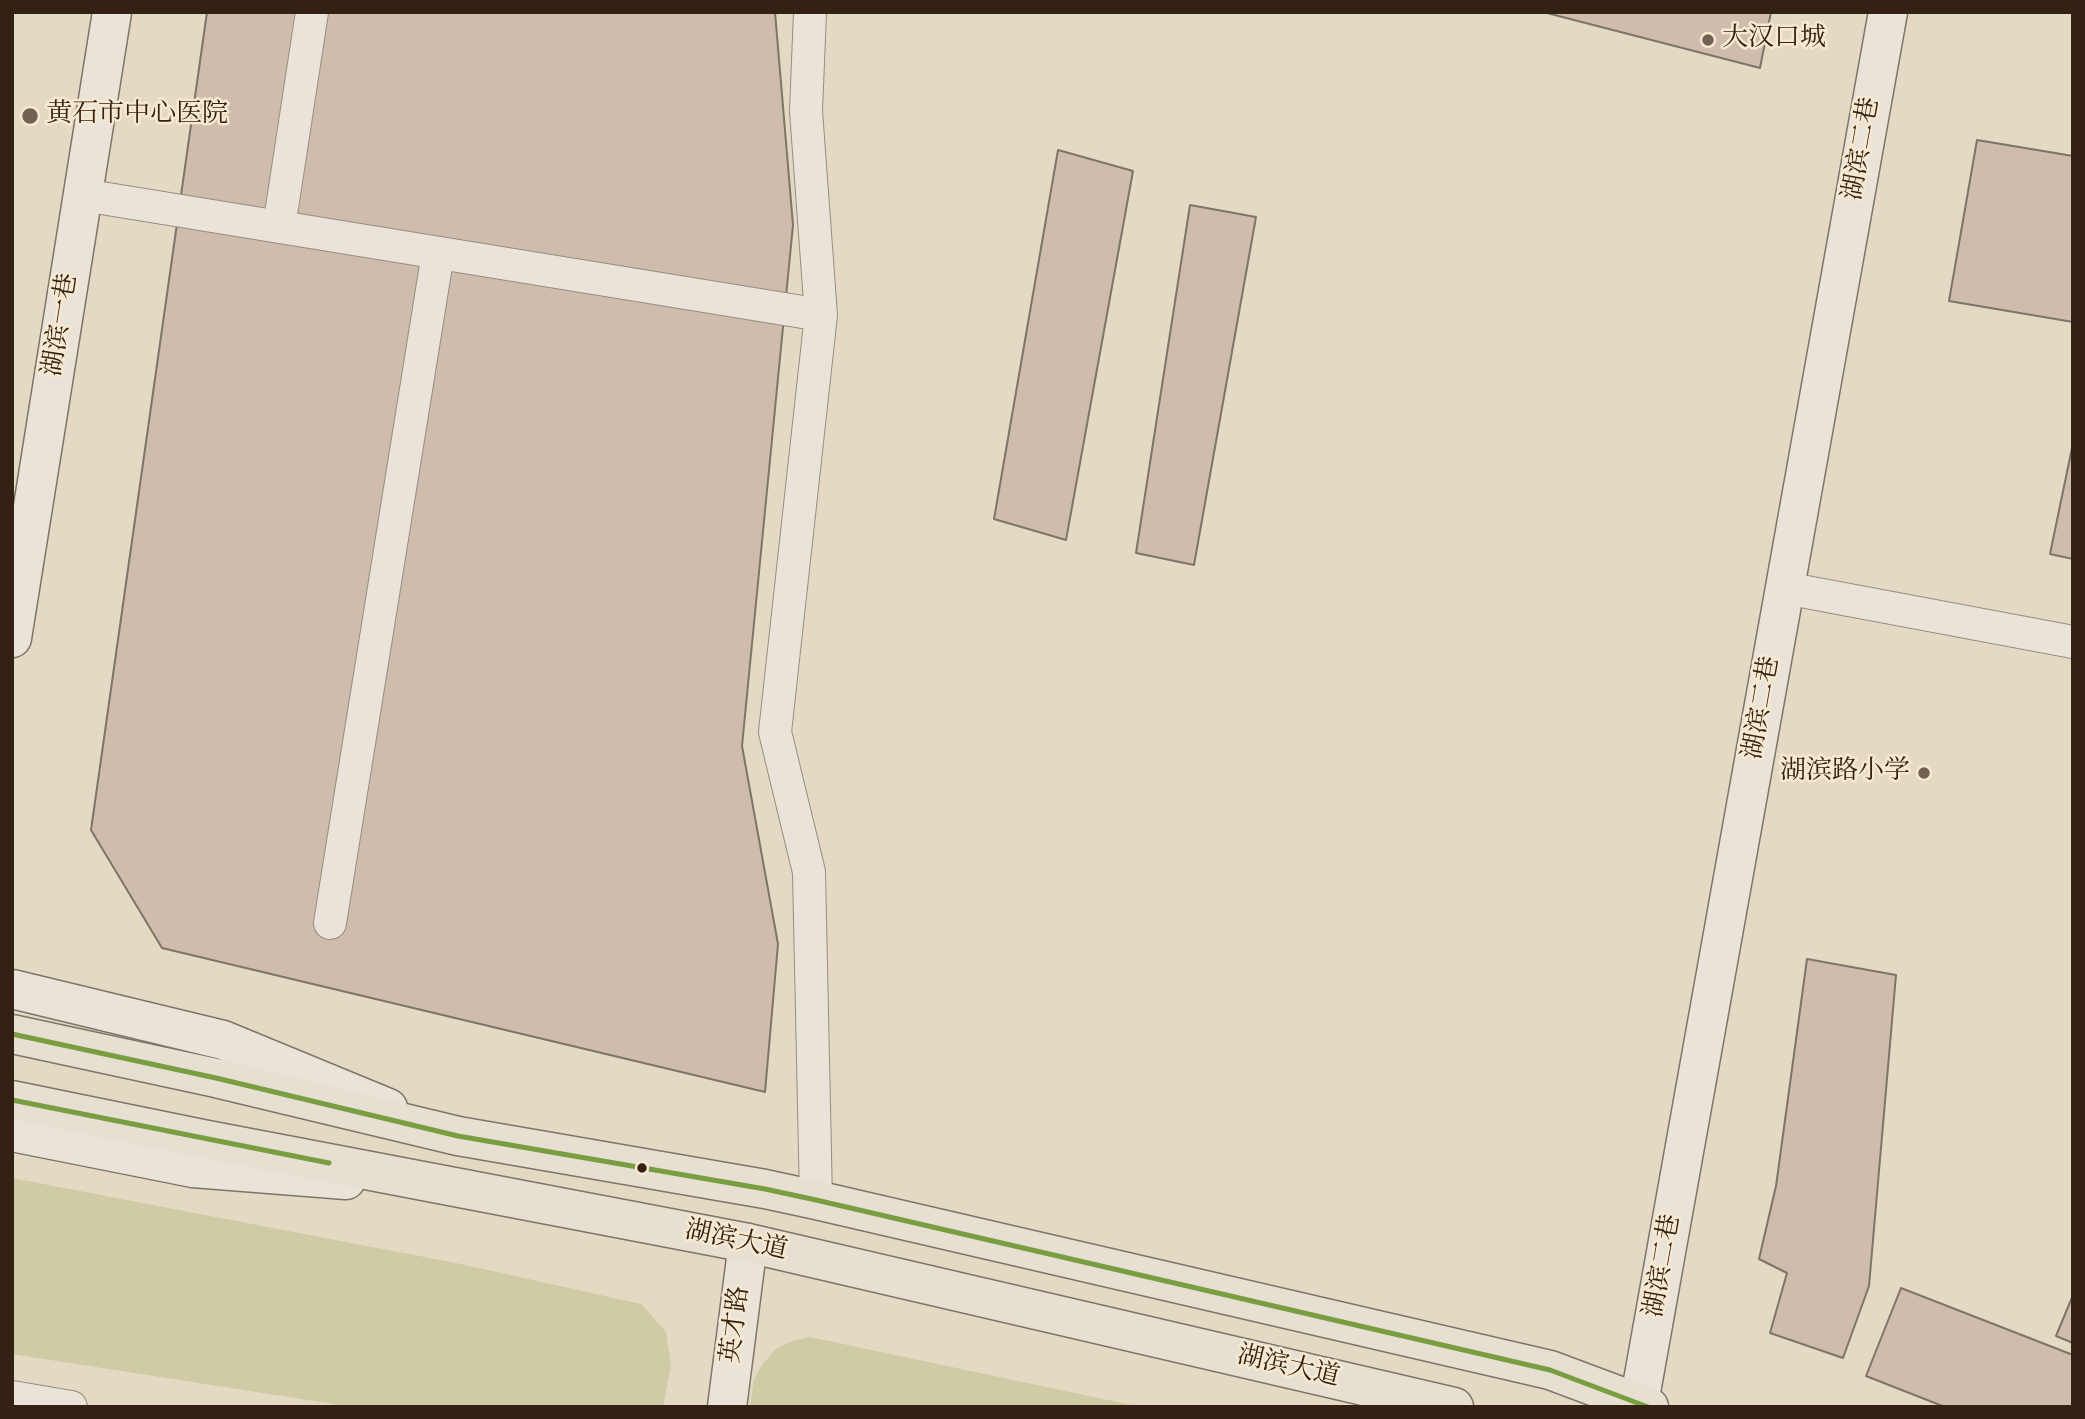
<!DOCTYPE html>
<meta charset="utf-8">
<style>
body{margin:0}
#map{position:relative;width:2085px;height:1419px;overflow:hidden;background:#e4d9c3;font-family:"IM FELL English",serif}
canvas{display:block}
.frame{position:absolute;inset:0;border:14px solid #342113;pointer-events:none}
</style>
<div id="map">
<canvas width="2085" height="1419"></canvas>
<div class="frame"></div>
</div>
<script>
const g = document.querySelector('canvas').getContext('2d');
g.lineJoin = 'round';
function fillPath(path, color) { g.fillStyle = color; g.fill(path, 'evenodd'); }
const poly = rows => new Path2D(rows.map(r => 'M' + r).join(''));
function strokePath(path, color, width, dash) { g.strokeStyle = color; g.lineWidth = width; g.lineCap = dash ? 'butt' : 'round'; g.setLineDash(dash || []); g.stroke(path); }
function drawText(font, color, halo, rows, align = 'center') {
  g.font = font + ' "IM FELL English","Noto Serif SC",serif'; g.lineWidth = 5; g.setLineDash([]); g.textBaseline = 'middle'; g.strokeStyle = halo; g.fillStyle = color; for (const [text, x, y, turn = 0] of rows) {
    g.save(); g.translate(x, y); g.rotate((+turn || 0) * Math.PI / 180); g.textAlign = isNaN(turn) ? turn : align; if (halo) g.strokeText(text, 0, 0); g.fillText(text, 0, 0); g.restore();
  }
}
const green = poly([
 [12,1178,461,1264,641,1304,666,1332,671,1365,663,1407,353,1407,12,1354],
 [810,1337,1141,1407,750,1407,754,1379,763,1364,775,1350,792,1341]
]);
const building = poly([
 [207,12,775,12,793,225,742,746,778,944,765,1092,162,948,91,830,207,12],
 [1543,12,1771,12,1760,68,1543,12],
 [1977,140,2073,156,2073,322,1949,301,1977,140],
 [1058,150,1133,171,1066,540,994,519,1058,150],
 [1190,205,1256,217,1194,565,1136,553,1190,205],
 [2073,443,2073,559,2050,554,2073,443],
 [1807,959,1896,975,1869,1286,1843,1358,1770,1333,1787,1273,1759,1259,1776,1186,1807,959],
 [1901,1288,2073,1355,2073,1407,1945,1407,1866,1376,1901,1288],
 [2073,1295,2073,1343,2056,1336,2073,1295]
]);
const street = poly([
 [810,12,806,111,821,315,775,732,809,872,816,1200],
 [83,195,821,315],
 [279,227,312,12],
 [1785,588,2073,642],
 [330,923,438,253],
 [12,1397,71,1407]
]);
const secondary = poly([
 [12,638,112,12],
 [12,989,223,1040,388,1108],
 [12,1132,193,1168,346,1180],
 [1639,1403,1888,12],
 [727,1407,748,1243]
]);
const primary = poly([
 [12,1034,216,1078,458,1136,765,1189,816,1200,1550,1370,1649,1407],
 [12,1100,203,1139,748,1243,1454,1407]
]);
const bus1 = poly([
 [12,1034,216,1078,458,1136,765,1189,816,1200,1550,1370,1648,1407],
 [12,1100,329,1163]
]);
const markers = [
 [1708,40,7,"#726151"],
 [30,116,9,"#726151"],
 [1924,773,7,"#726151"],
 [642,1168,6,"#342113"]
];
const poiNames = [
 ["大汉口城",1722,40],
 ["黄石市中心医院",46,116],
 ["湖滨路小学",1910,773,"right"]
];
const streetNames = [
 ["湖滨二巷",1863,149,-80],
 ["湖滨一巷",62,325,-81],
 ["湖滨二巷",1763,708,-80],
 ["湖滨大道",736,1242,12],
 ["湖滨二巷",1664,1266,-80],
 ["英才路",737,1325,-83],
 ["湖滨大道",1288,1368,13]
];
fillPath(green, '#cfcba5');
fillPath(building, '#cfbcac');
strokePath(building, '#7d7568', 2);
strokePath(street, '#968e80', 34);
strokePath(secondary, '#7d7568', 41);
strokePath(primary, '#7d7568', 41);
strokePath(street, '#e9e3d9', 32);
strokePath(secondary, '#e9e3d9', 38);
strokePath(primary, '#e6dfd2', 38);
strokePath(bus1, '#799e41', 5);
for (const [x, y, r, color] of markers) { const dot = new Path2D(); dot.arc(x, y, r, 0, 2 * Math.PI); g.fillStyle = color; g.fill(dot); strokePath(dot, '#f7e9d0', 2.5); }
drawText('26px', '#342113', '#f7e9d0', poiNames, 'left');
drawText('26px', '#342113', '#f7e9d0', streetNames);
</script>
